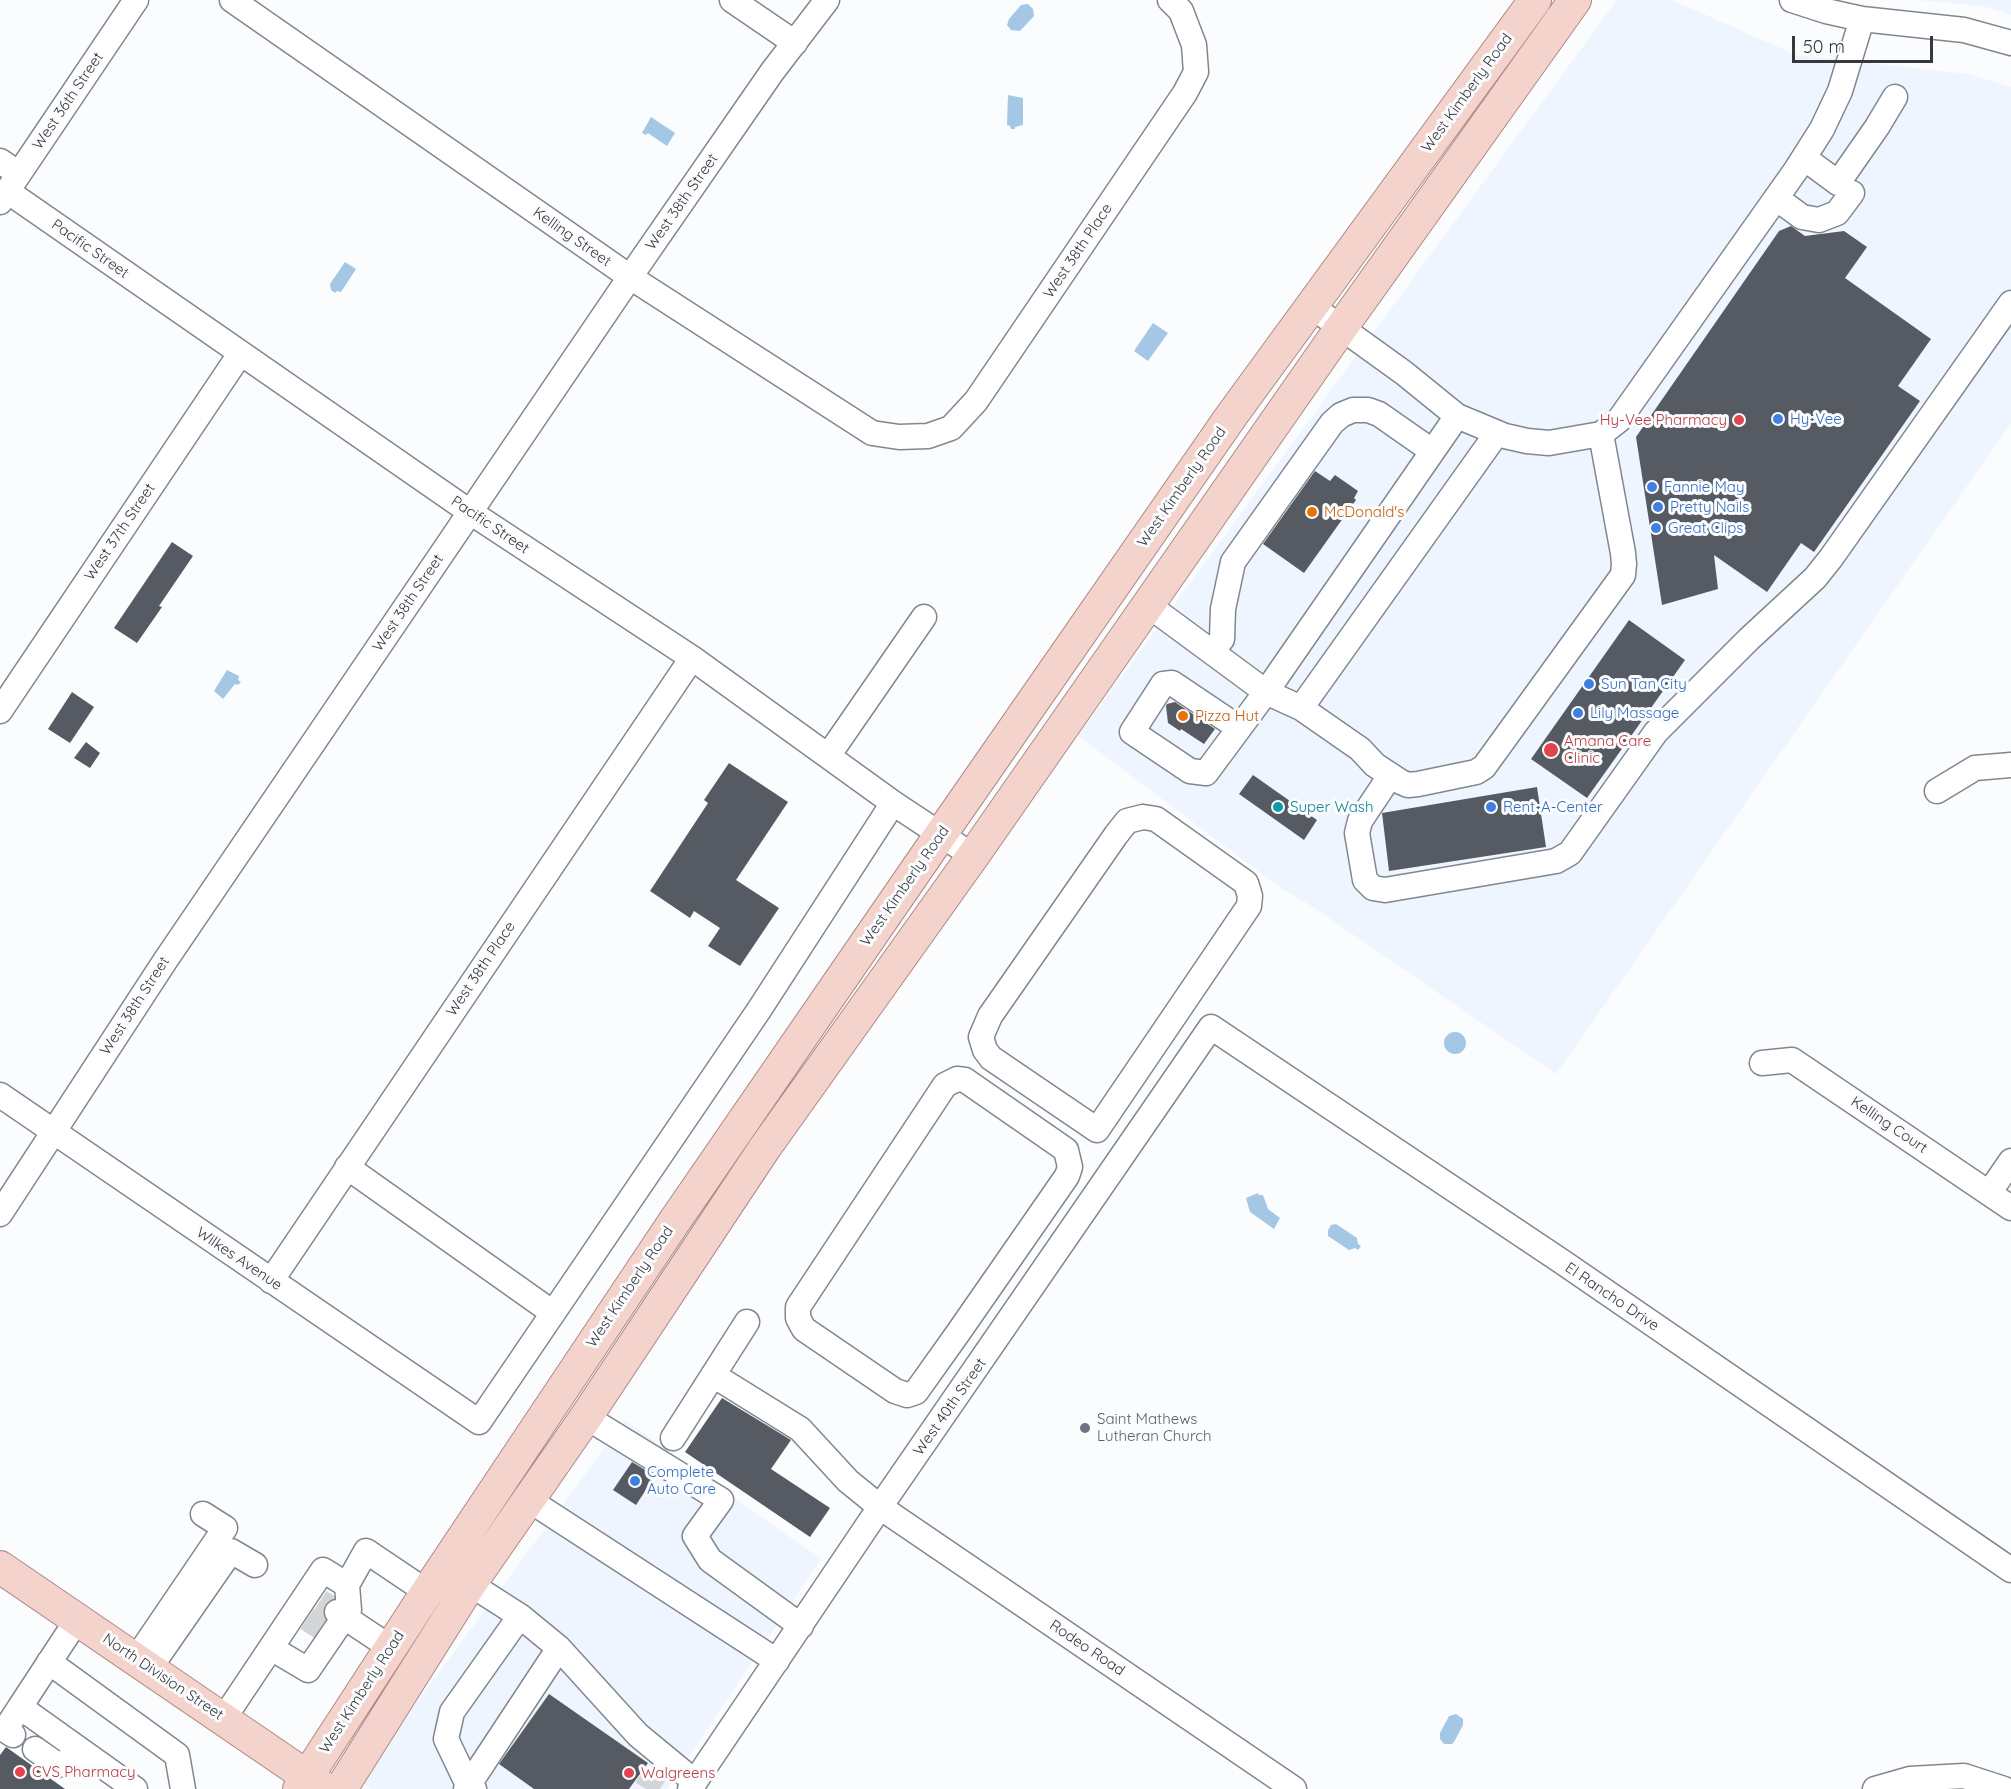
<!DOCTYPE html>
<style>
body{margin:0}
#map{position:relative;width:2011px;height:1789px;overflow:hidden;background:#fafcfd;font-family:Quicksand,sans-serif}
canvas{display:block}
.scale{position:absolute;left:1792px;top:36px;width:141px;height:27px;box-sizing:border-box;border:3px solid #36383c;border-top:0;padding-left:8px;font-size:18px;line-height:21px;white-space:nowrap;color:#36383c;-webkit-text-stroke:4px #fafcfd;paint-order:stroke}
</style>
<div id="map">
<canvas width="2011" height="1789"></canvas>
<div class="scale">50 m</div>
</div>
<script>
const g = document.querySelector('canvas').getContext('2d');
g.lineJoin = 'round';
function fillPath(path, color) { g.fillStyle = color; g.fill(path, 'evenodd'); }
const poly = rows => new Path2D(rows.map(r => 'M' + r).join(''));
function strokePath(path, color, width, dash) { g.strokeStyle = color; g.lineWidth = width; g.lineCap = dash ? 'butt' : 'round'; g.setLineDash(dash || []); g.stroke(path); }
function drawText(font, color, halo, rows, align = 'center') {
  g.font = font + ' Quicksand,sans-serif'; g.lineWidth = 6; g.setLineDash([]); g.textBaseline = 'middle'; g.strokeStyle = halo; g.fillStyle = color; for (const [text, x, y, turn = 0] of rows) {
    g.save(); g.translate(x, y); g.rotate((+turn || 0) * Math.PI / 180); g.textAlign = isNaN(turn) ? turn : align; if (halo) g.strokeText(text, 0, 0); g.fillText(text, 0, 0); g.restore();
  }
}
const built = poly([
 [1617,0,1672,0,1796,55,1968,74,2011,87,2011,423,1556,1074,1310,905,1282,889,1078,736],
 [1917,0,2011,0,2011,15,1983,6],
 [625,1420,821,1559,667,1789,371,1789,359,1781]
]);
const water = poly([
 [1028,4,1033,9,1034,16,1020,31,1011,30,1007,25,1009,19,1021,5],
 [1008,95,1023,98,1023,125,1015,127,1015,129,1011,129,1010,126,1007,125],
 [651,117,675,133,667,146,648,133,646,135,642,133],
 [345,262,356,269,341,292,337,291,335,293,331,290,330,284],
 [1153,323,1168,333,1148,361,1134,351],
 [227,670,239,676,238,680,241,682,238,685,235,684,223,699,214,691],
 '1444 1043a11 11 0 1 1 22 0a11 11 0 1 1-22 0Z',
 [1258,1193,1259,1195,1263,1195,1268,1209,1280,1218,1274,1229,1250,1212,1246,1198],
 [1336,1224,1357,1238,1358,1244,1361,1246,1358,1250,1355,1248,1349,1250,1328,1236,1328,1230,1331,1225],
 [1456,1714,1463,1719,1463,1725,1454,1742,1452,1744,1444,1744,1440,1739,1440,1733,1449,1716]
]);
const building = poly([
 [1791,226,1805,236,1844,231,1867,247,1845,278,1931,339,1898,386,1920,401,1814,552,1801,543,1767,592,1714,555,1718,589,1662,605,1636,437,1779,231],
 [1315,471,1330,481,1335,475,1358,491,1354,498,1356,500,1304,573,1263,544],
 [172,542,193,556,159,606,162,607,137,643,114,628],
 [1629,620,1685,660,1587,798,1531,759],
 [72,692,94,707,70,743,48,729],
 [1175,702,1215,729,1204,744,1181,729,1180,731,1168,723,1166,706,1167,704],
 [86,742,100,753,90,768,74,758],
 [729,763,788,802,736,880,779,908,740,966,708,946,720,928,694,911,690,918,650,891,708,803,704,800],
 [1253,775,1317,820,1304,840,1239,794],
 [1537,787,1546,847,1389,871,1382,813],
 [722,1398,791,1440,771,1469,830,1508,810,1537,685,1452],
 [632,1462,655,1476,636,1505,613,1490],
 [549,1694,648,1763,629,1789,534,1789,499,1764],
 [6,1747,65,1789,0,1789,0,1755]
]);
const minorTunnel = poly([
 [320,1601,337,1612],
 [307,1619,324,1630],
 [646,1789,655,1774]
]);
const minor = poly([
 [232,0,630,277,872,433,899,437,928,436,951,428,976,401,1185,93,1196,72,1194,45,1181,11,1170,0],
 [732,0,795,43],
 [1792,0,1826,11,1862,19,1964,30,2011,43],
 [1804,158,1838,183,1877,127,1895,97],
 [0,161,19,174],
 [7,191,470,512,692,658,893,803,973,856],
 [1776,198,1802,217,1819,220,1837,213,1852,193],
 [0,202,136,0],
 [1311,306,1404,373,1457,416,1505,436,1527,441,1549,443,1601,434],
 [1148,605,1266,692,1301,708,1360,749,1375,765,1401,782,1408,785,1418,784,1476,772,1484,767,1623,575,1624,564,1623,553,1601,434,1619,420,1796,170,1822,129,1840,91,1862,19],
 [1212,652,1222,639,1223,609,1233,562,1332,423,1341,415,1353,410,1368,410,1379,414,1432,451],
 [1301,708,1497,433],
 [0,711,240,354],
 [1239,728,1172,683,1163,684,1132,732,1190,771,1206,773,1266,692,1457,416],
 [828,756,924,617],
 [1390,776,1360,821,1357,833,1365,880,1373,888,1385,890,1556,861,1570,853,1656,732,1749,639,1815,578,1831,558,2011,303],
 [1937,791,1975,768,2011,765],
 [1143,817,1156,819,1246,883,1250,896,1249,906,1097,1130,991,1058,985,1050,981,1037,990,1016,1116,835,1127,821,1143,817],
 [1762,1063,1792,1060,2011,1208],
 [957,1079,965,1080,1066,1150,1070,1167,1067,1176,958,1333,916,1392,907,1395,895,1391,804,1329,798,1318,798,1307,945,1085,957,1079],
 [0,1095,479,1422,759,1010,893,803],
 [347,1167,553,1313],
 [1989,1193,2011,1161],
 [0,1214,165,961,630,277,772,72,827,0],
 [271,1281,692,658],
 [713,1375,800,1429,848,1481,880,1507,1294,1789],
 [586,1417,721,1500,695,1536,710,1560,801,1626],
 [673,1438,747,1322],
 [529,1500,777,1661],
 [470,1584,520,1616,559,1648,638,1735,695,1782],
 [337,1612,391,1648],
 [77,1620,20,1707,135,1789],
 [271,1648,308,1670,349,1610,347,1585],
 [136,1659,225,1528,203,1514],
 [156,1659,231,1551,255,1565],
 [49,1662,177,1755,183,1789],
 [224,1718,323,1570,347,1585,366,1551,427,1592],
 [13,1735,5,1730,20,1707],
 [35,1749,58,1765,84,1754],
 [466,1789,559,1648],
 [474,1789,468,1785,446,1739,452,1712,520,1616],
 [690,1789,880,1507,1211,1027,1561,1261,2011,1570],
 [1875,1789,1910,1779,1964,1776,2004,1789]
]);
const major = poly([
 [0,1567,324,1788],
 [299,1789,427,1592,674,1222,941,834,1232,415,1535,0],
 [341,1789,470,1584,586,1417,764,1149,973,856,1341,328,1575,0]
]);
const markers = [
 [1778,419,6,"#3f7fe0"],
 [1739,420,6,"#e0444e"],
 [1652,487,6,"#3f7fe0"],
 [1658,507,6,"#3f7fe0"],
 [1312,512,6,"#e8710a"],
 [1656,528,6,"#3f7fe0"],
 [1589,684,6,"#3f7fe0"],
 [1578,713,6,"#3f7fe0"],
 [1183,716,6,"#e8710a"],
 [1551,750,8,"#e0444e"],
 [1278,807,6,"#0f9aa8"],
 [1491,807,6,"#3f7fe0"],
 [1085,1428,6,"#6b7280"],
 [635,1481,6,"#3f7fe0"],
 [20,1772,6,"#e0444e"],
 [629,1773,6,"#e0444e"]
];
const streetNames = [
 ["West Kimberly Road",1467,93,-54],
 ["West 36th Street",68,101,-56],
 ["West 38th Street",682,202,-55],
 ["Kelling Street",572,237,35],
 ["Pacific Street",90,249,35],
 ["West 38th Place",1078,251,-56],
 ["West Kimberly Road",1182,487,-55],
 ["Pacific Street",490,525,34],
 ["West 37th Street",120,532,-56],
 ["West 38th Street",408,603,-56],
 ["West Kimberly Road",905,886,-55],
 ["West 38th Place",481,969,-56],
 ["West 38th Street",135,1006,-57],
 ["Kelling Court",1889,1125,34],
 ["Wilkes Avenue",239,1259,34],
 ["West Kimberly Road",630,1287,-56],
 ["El Rancho Drive",1612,1297,34],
 ["West 40th Street",950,1407,-55],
 ["Rodeo Road",1087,1648,34],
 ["North Division Street",163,1677,34],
 ["West Kimberly Road",362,1692,-57]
];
const shopNames = [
 ["Hy-Vee",1790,419],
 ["Fannie May",1664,487],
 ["Pretty Nails",1670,507],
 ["Great Clips",1668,528],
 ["Sun Tan City",1601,684],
 ["Lily Massage",1590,713],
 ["Rent-A-Center",1503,807],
 ["Complete",647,1472],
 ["Auto Care",647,1489]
];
const healthNames = [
 ["Hy-Vee Pharmacy",1727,420,"right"],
 ["Amana Care",1564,741],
 ["Clinic",1564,758],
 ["CVS Pharmacy",32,1772],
 ["Walgreens",641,1773]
];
const foodNames = [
 ["McDonald's",1324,512],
 ["Pizza Hut",1195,716]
];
const cultureNames = [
 ["Super Wash",1290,807]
];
const worshipNames = [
 ["Saint Mathews",1097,1419],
 ["Lutheran Church",1097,1436]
];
fillPath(built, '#eff5ff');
fillPath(water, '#a3c7e5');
fillPath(building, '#565b63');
strokePath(minorTunnel, '#d3d5d6', 24, [24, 12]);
strokePath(minor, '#81878f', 27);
strokePath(major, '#ae8984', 34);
strokePath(minor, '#fff', 24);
strokePath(major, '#f5d3cd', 32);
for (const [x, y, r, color] of markers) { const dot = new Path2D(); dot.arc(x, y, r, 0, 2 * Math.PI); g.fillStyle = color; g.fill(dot); strokePath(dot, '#fafcfd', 2); }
drawText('15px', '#36383c', '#fafcfd', streetNames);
drawText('15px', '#366cbe', '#fafcfd', shopNames, 'left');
drawText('15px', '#be3a42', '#fafcfd', healthNames, 'left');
drawText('15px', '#c56008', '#fafcfd', foodNames, 'left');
drawText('15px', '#0d838f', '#fafcfd', cultureNames, 'left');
drawText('15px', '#5b616d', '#fafcfd', worshipNames, 'left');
</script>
